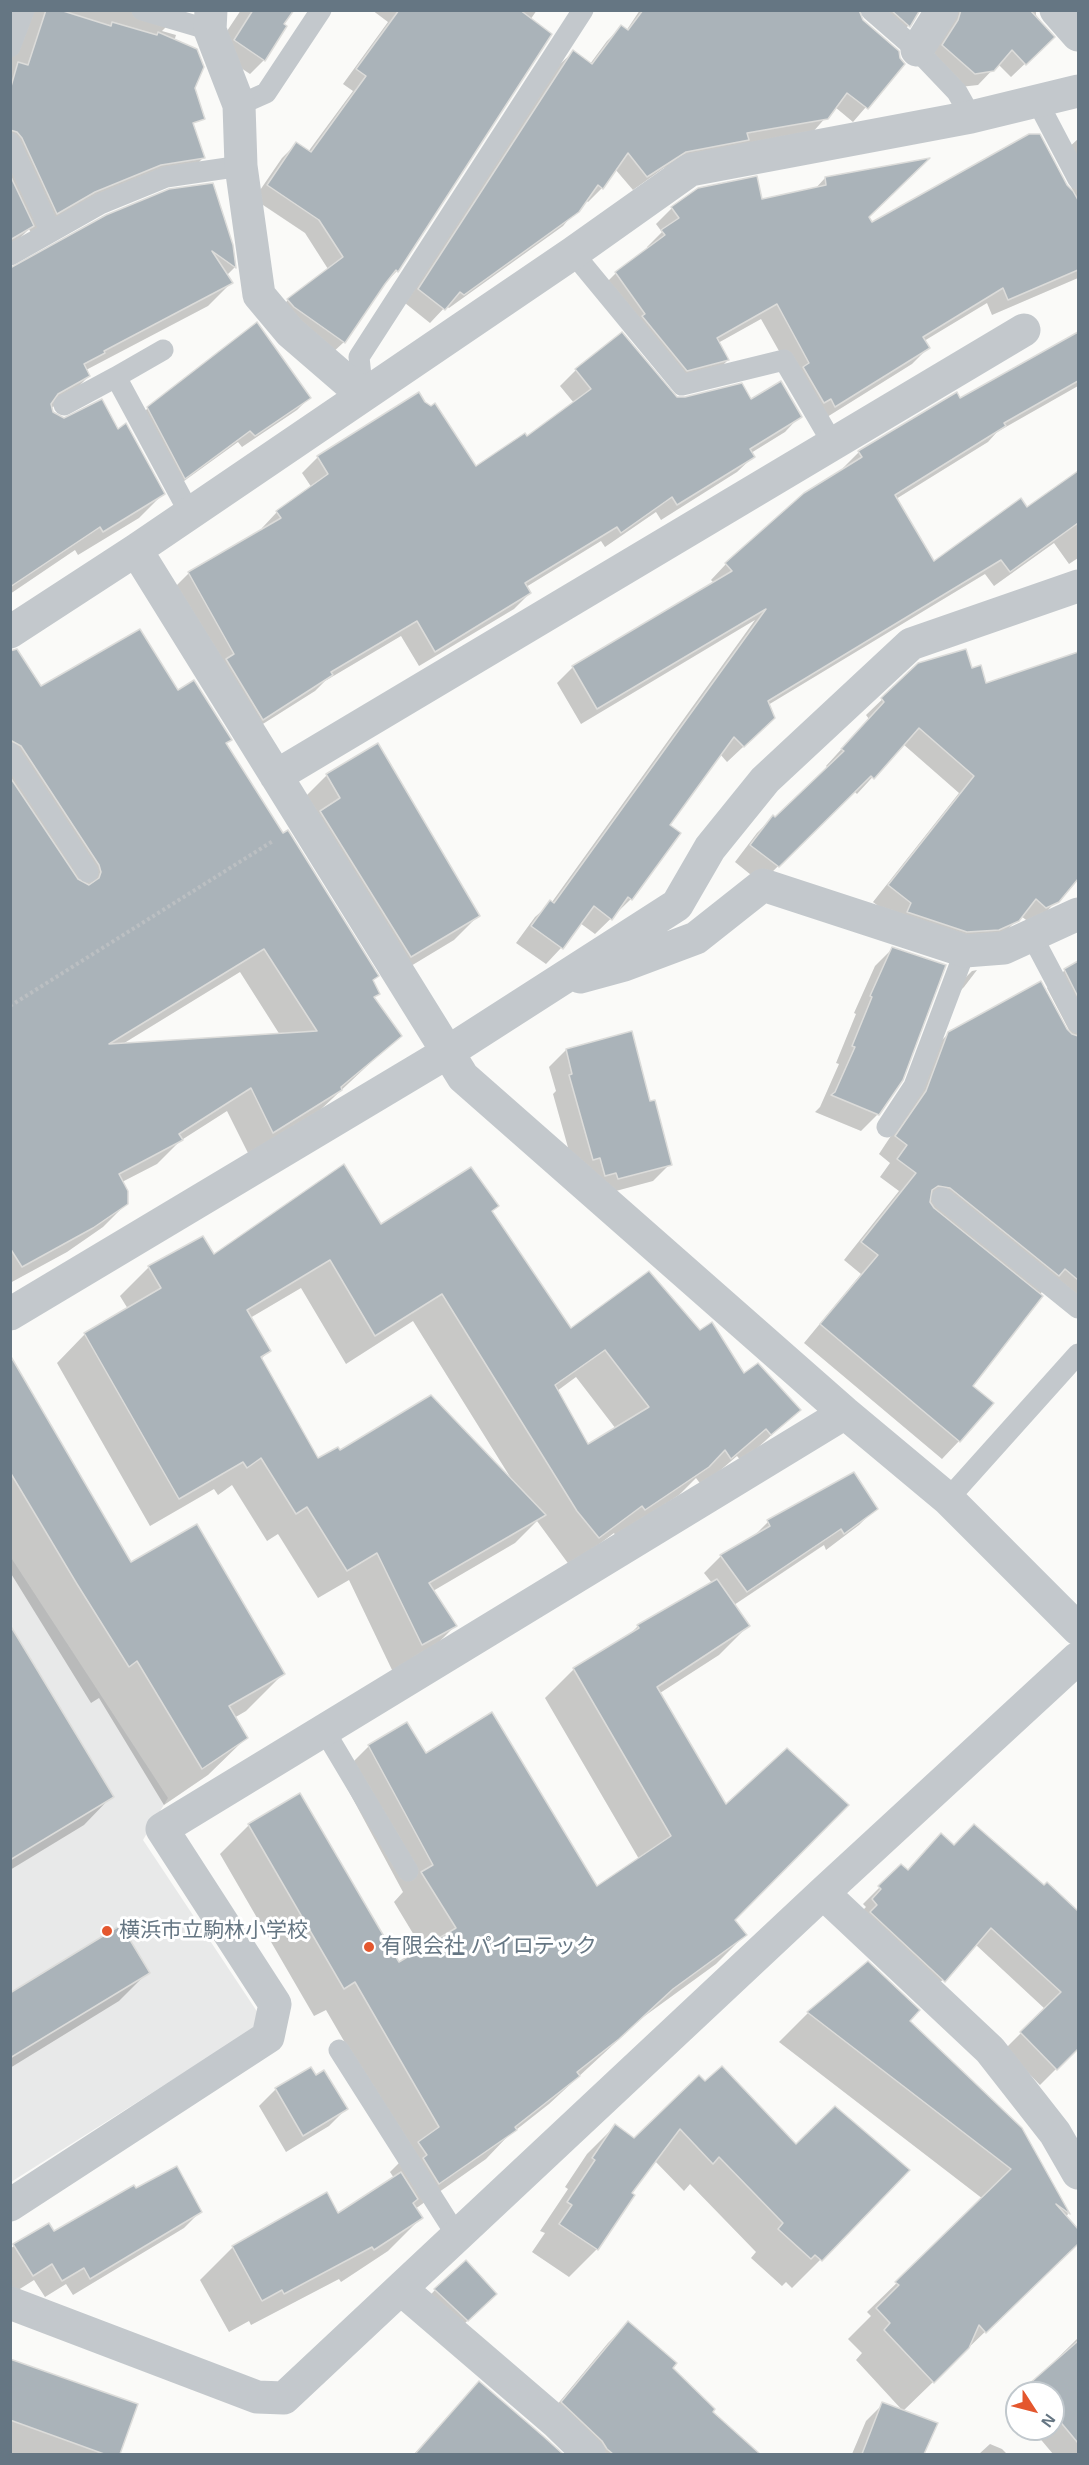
<!DOCTYPE html>
<meta charset="utf-8">
<style>
body{margin:0}
#map{position:relative;width:1089px;height:2465px;overflow:hidden;background:#fafaf8;font-family:Helvetica,sans-serif}
canvas{display:block}
.frame{position:absolute;inset:0;border:12px solid #657683;pointer-events:none}
.north{position:absolute;left:1005px;top:2381px;width:60px;height:60px;box-sizing:border-box;background:#fff;border:2px solid #c1c8cd;border-radius:50%;rotate:126deg;font-size:16px;font-weight:700;line-height:24px;text-align:center;color:#657683}
.north::after{content:'';display:block;margin:auto;width:21px;height:27px;background:#e4572e;clip-path:polygon(50% 0,100% 100%,50% 72%,0 100%)}
</style>
<div id="map">
<canvas width="1089" height="2465"></canvas>
<div class="frame"></div>
<div class="north">N</div>
</div>
<script>
const g = document.querySelector('canvas').getContext('2d');
g.lineJoin = 'round';
function fillPath(path, color) { g.fillStyle = color; g.fill(path, 'evenodd'); }
const poly = rows => new Path2D(rows.map(r => 'M' + r).join(''));
function strokePath(path, color, width, dash) { g.strokeStyle = color; g.lineWidth = width; g.lineCap = dash ? 'butt' : 'round'; g.setLineDash(dash || []); g.stroke(path); }
function drawText(font, color, halo, rows, align = 'center') {
  g.font = font + ' Helvetica,"Noto Sans JP",sans-serif'; g.lineWidth = 6; g.setLineDash([]); g.textBaseline = 'middle'; g.strokeStyle = halo; g.fillStyle = color; for (const [text, x, y, turn = 0] of rows) {
    g.save(); g.translate(x, y); g.rotate((+turn || 0) * Math.PI / 180); g.textAlign = isNaN(turn) ? turn : align; if (halo) g.strokeText(text, 0, 0); g.fillText(text, 0, 0); g.restore();
  }
}
const built = poly([
 [10,1556,168,1798,143,1840,264,2022,11,2182]
]);
const shadow = poly([
 [10,10,183,10,162,31,176,35,140,153,203,158,179,182,33,237,29,229,10,248],
 [241,10,292,10,282,24,264,60,250,74,220,54,217,46],
 [372,10,537,10,530,20,550,35,397,271,383,285,344,342,330,355,274,314,288,300,328,269,305,233,254,199,282,158,296,144,308,152,353,91,343,84,388,22],
 [640,10,918,10,908,26,895,39,865,14,858,12,858,15,903,64,853,122,835,107,812,133,664,168,633,190,615,169,602,188,588,202,585,200,563,226,449,308,446,306,430,323,405,303,559,65,573,52,590,64,607,41,621,27,626,31],
 [940,10,1036,10,1036,15,1053,37,1011,77,998,64,978,85,960,87,929,60],
 [1078,139,1078,278,992,315,987,303,924,341,928,348,912,364,819,422,761,319,718,343,728,360,712,376,670,386,600,289,616,273,648,249,647,247,662,232,656,224,672,208,698,189,761,201,814,190,825,178,872,224,1065,186,1075,195,1057,158],
 [232,246,235,267,226,276,231,283,208,306,86,370,89,376,65,400,51,408,52,413,64,419,117,431,163,494,139,518,78,555,75,550,10,594,10,269],
 [621,334,678,399,751,402,800,416,785,432,751,453,753,457,737,472,661,520,656,512,605,547,601,541,526,587,530,593,514,609,419,666,401,636,325,681,315,691,247,734,173,589,189,573,263,530,262,528,277,512,312,488,302,473,318,457,476,468,527,438,574,403,560,386,576,370],
 [1078,334,1078,386,997,432,988,442,896,499,934,563,1078,482,1078,558,1069,564,1054,543,994,586,985,574,768,705,758,733,727,762,720,754,667,825,631,899,595,934,580,923,561,948,546,964,516,943,535,917,552,902,755,620,581,724,557,683,573,667,714,583,711,580,726,564,844,470,843,468,859,452,974,393],
 [309,398,297,410,242,447,238,442,173,489,136,420,148,408],
 [10,652,41,688,178,692,230,739,225,744,372,981,378,993,373,998,400,1035,317,1113,249,1155,227,1111,180,1141,157,1164,122,1182,127,1203,103,1227,67,1252,10,1283],
 [240,972,280,1035,121,1045],
 [1078,652,1078,843,1059,851,1078,867,1078,876,1041,918,1030,923,1021,916,1001,936,982,945,896,920,873,902,959,793,903,744,857,794,854,791,761,883,735,862,757,833,773,817,776,819,828,768,826,766,869,719,866,715,919,664,971,670,985,685],
 [327,775,478,916,454,940,386,981,302,800],
 [892,949,878,1114,861,1131,815,1112,820,1107,839,1064,836,1063,856,1014,854,1013,875,966],
 [1078,963,1078,1308,1047,1287,1039,1295,971,1386,959,1441,942,1459,804,1343,861,1274,844,1260,899,1191,880,1177,890,1163,879,1154,908,1110,931,1051,949,1033,1066,1030,1071,1034,1047,988,1065,970],
 [977,970,964,987,951,1000,955,988,972,971],
 [566,1050,649,1103,670,1164,653,1181,601,1195,576,1176,553,1094,556,1091,549,1067],
 [497,1206,491,1212,570,1330,699,1332,744,1375,799,1410,742,1462,737,1456,702,1486,696,1478,679,1495,616,1537,614,1533,570,1566,537,1521,515,1543,433,1591,455,1626,427,1654,393,1672,349,1580,318,1598,278,1534,267,1541,232,1485,218,1495,214,1489,150,1526,57,1363,85,1334,128,1309,120,1296,149,1267,202,1238,213,1256],
 [301,1288,346,1364,413,1321,512,1480,339,1452,318,1460,261,1359,269,1351,250,1318],
 [576,1377,616,1429,588,1446,557,1391],
 [10,1384,131,1564,283,1674,246,1711,234,1718,246,1738,208,1775,164,1805,99,1698,91,1703,10,1572],
 [876,1508,859,1525,826,1550,824,1545,734,1605,748,1626,719,1655,660,1693,733,1920,745,1935,716,1964,642,2018,549,2104,507,2137,486,2159,415,2209,421,2218,388,2251,341,2282,339,2279,251,2325,249,2321,229,2332,200,2280,233,2247,338,2215,394,2178,390,2172,409,2153,326,2010,314,2016,220,1854,249,1825,398,1964,423,1950,394,1902,403,1892,340,1775,369,1746,407,1724,426,1755,597,1888,639,1859,545,1698,574,1669,625,1639,638,1626,712,1583,704,1573,721,1556,751,1539,768,1522],
 [10,1645,112,1796,84,1825,10,1870],
 [953,1846,1044,1887,1047,1884,1078,1913,1078,2047,1040,2085,1005,2049,1045,2009,975,1944,927,1997,857,1916,866,1907,863,1904,901,1866,907,1872],
 [868,1963,908,2022,1021,2129,1068,2214,1066,2217,1078,2231,1078,2242,903,2411,856,2360,862,2353,848,2339,871,2316,867,2312,983,2199,779,2042,808,2013],
 [148,1972,119,2001,10,2068,10,1995],
 [699,2077,820,2260,792,2288,786,2282,782,2286,751,2258,756,2252,690,2184,684,2191,654,2160,630,2193,597,2249,569,2277,532,2252,545,2233,540,2231,568,2189,565,2187,587,2154,615,2126,634,2140],
 [276,2089,346,2109,329,2126,286,2152,259,2106],
 [201,2211,184,2228,73,2295,66,2284,45,2297,34,2280,15,2292,10,2284,10,2249,14,2246],
 [435,2290,478,2311,450,2337,419,2307],
 [628,2323,710,2412,748,2445,739,2454,575,2454,542,2423,608,2343],
 [1078,2338,1078,2454,1053,2454,1032,2429,1053,2429,1053,2393,1022,2393],
 [10,2360,136,2405,118,2454,10,2454],
 [479,2383,542,2437,560,2454,414,2454],
 [1017,2398,1017,2411,1011,2404],
 [883,2404,930,2422,917,2454,852,2454,866,2421],
 [990,2444,1002,2449,1007,2454,979,2454]
]);
const building = poly([
 [46,10,60,10,111,26,112,22,157,35,158,32,197,49,204,67,195,88,205,119,193,123,205,158,161,165,95,192,57,214,22,138,17,132,10,130,10,90,18,62,28,65,46,10],
 [253,10,294,10,284,24,287,26,265,61,234,40,253,10],
 [399,10,520,10,552,34,398,272,396,270,385,284,345,343,294,307,287,299,343,257,319,220,267,185,296,142,311,152,366,76,356,69,399,10],
 [643,10,859,10,863,20,899,51,900,58,905,64,868,109,847,93,828,119,747,133,749,140,686,152,647,177,628,153,603,189,598,185,579,212,464,295,460,292,445,310,418,289,573,50,592,64,621,25,628,30,643,10],
 [891,10,920,10,910,27,891,10],
 [961,10,1030,10,1055,37,1026,65,1012,50,994,71,975,74,942,45,958,20,961,10],
 [1029,134,1040,134,1067,185,1073,191,1078,200,1078,270,1008,300,1003,288,923,337,930,348,835,407,831,399,824,403,803,367,809,363,777,304,717,338,729,360,687,371,642,316,645,314,615,272,665,235,661,230,679,218,671,207,698,188,757,176,762,199,826,185,825,177,930,158,869,217,872,222,1029,134],
 [10,175,34,226,10,240,10,175],
 [213,183,233,245,236,268,212,251,233,283,104,351,105,353,84,364,90,376,58,394,51,404,53,412,64,418,102,399,118,429,126,423,165,494,103,532,100,527,10,587,10,268,106,215,169,189,213,183],
 [257,322,311,398,255,436,250,431,185,479,147,407,257,322],
 [622,332,677,397,685,397,742,383,751,399,781,381,802,417,750,449,755,457,677,505,672,497,621,533,617,527,525,583,531,593,435,652,417,621,331,672,333,675,263,720,226,659,234,654,188,572,281,518,276,511,328,474,317,456,419,392,425,402,431,406,435,403,476,466,525,433,527,436,591,389,575,369,622,332],
 [1078,332,1078,381,1004,423,1006,426,895,495,934,561,1021,498,1027,507,1078,471,1078,523,1010,572,1001,560,768,701,775,718,744,747,734,737,670,825,681,833,632,900,628,897,612,920,594,906,563,949,531,926,550,900,554,903,766,609,597,709,572,666,732,571,725,563,804,493,862,457,858,451,957,392,960,398,1078,332],
 [140,629,178,690,194,680,232,740,226,743,283,833,288,830,379,976,373,980,380,994,374,997,402,1036,341,1087,342,1090,273,1133,251,1088,179,1134,183,1140,119,1174,128,1191,128,1204,93,1228,22,1267,10,1248,10,777,78,879,89,885,99,878,101,872,99,865,21,746,10,740,10,651,17,649,41,686,140,629],
 [264,949,317,1031,109,1044,264,949],
 [966,649,972,668,981,665,986,683,1078,652,1078,879,1059,902,1046,908,1036,899,1019,921,999,930,967,932,907,912,911,903,888,885,974,776,919,728,874,779,871,776,779,867,750,845,773,815,775,817,844,751,841,749,884,702,881,698,918,663,966,649],
 [378,743,480,916,411,957,320,811,340,798,326,774,378,743],
 [892,947,946,965,903,1080,879,1115,831,1095,835,1092,855,1047,852,1046,872,997,870,996,892,947],
 [1078,961,1078,997,1064,969,1078,961],
 [1041,981,1067,1029,1072,1034,1078,1036,1078,1280,1065,1269,1059,1276,950,1188,938,1186,932,1190,930,1202,934,1208,1043,1296,973,1386,994,1403,960,1442,820,1324,878,1255,861,1242,916,1173,897,1159,907,1145,895,1136,926,1091,948,1032,1041,981],
 [632,1031,650,1101,655,1100,672,1165,618,1179,616,1173,605,1176,600,1158,593,1160,569,1075,572,1074,566,1049,632,1031],
 [344,1164,381,1224,471,1167,499,1206,492,1211,571,1328,649,1271,700,1330,712,1322,744,1373,758,1363,801,1410,771,1435,766,1429,731,1459,725,1450,709,1467,645,1510,642,1506,599,1538,577,1511,442,1294,375,1336,330,1260,247,1310,271,1351,261,1357,318,1458,338,1447,340,1450,431,1395,546,1515,429,1583,457,1626,422,1645,377,1553,347,1571,307,1507,296,1514,261,1458,247,1468,243,1462,179,1499,84,1333,161,1288,148,1266,203,1236,214,1254,344,1164],
 [605,1350,649,1407,588,1444,555,1385,605,1350],
 [10,1355,131,1562,197,1524,285,1674,229,1706,248,1738,202,1769,137,1661,129,1667,77,1584,10,1472,10,1355],
 [854,1472,878,1509,844,1534,841,1529,747,1592,720,1555,770,1526,767,1520,854,1472],
 [717,1579,750,1626,657,1687,726,1804,787,1748,849,1805,735,1920,747,1935,673,1989,619,2039,577,2072,580,2076,515,2127,517,2130,439,2184,423,2158,427,2155,418,2142,439,2127,355,1982,344,1989,248,1824,300,1793,399,1962,456,1928,421,1872,433,1865,368,1745,407,1722,426,1753,492,1712,597,1886,671,1836,573,1668,639,1628,637,1625,717,1579],
 [10,1625,114,1797,10,1860,10,1625],
 [974,1824,1044,1885,1047,1882,1078,1911,1078,2049,1057,2070,1020,2032,1061,1992,991,1928,945,1982,870,1912,877,1905,872,1899,881,1889,878,1886,901,1864,908,1870,941,1833,954,1845,974,1824],
 [121,1925,150,1973,10,2058,10,1993,121,1925],
 [868,1961,920,2010,910,2021,1022,2128,1070,2214,1056,2204,1078,2229,1078,2244,986,2333,979,2325,969,2348,934,2383,884,2330,890,2323,876,2308,899,2285,895,2282,1011,2169,807,2012,868,1961],
 [722,2066,796,2144,835,2106,910,2170,822,2261,815,2255,811,2259,778,2229,783,2223,719,2157,713,2164,680,2129,632,2193,635,2195,598,2250,559,2224,572,2205,567,2202,595,2160,592,2158,615,2124,634,2138,699,2075,705,2081,722,2066],
 [311,2067,316,2075,324,2070,348,2109,303,2136,275,2088,311,2067],
 [177,2166,202,2212,90,2279,84,2268,62,2281,52,2264,33,2276,13,2244,49,2223,54,2231,134,2185,136,2188,177,2166],
 [401,2172,418,2199,413,2203,423,2218,374,2250,372,2247,284,2294,282,2290,262,2301,232,2246,327,2192,338,2213,401,2172],
 [466,2260,497,2294,468,2321,434,2289,466,2260],
 [628,2321,677,2363,673,2368,715,2409,713,2412,760,2454,613,2454,607,2449,602,2441,561,2402,628,2321],
 [1078,2341,1078,2443,1053,2413,1053,2393,1036,2393,1029,2384,1078,2341],
 [10,2359,138,2404,120,2454,104,2454,10,2420,10,2359],
 [479,2381,543,2436,563,2454,415,2454,479,2381],
 [882,2402,938,2423,924,2454,862,2454,882,2402]
]);
const path = poly([
 [10,1006,273,841]
]);
const service = poly([
 [142,10,210,30],
 [871,10,917,50,957,92,971,117],
 [10,47,24,10],
 [1037,101,1078,179],
 [239,105,266,93,321,10],
 [10,143,51,232],
 [573,253,682,385,784,360,833,444],
 [10,255,100,204,166,177,241,166],
 [116,377,163,350],
 [363,395,359,357,583,10],
 [64,405,116,377,189,512],
 [10,753,88,872],
 [1032,936,1078,1023],
 [887,1127,914,1086,965,951],
 [942,1198,1078,1308],
 [948,1499,1078,1354],
 [324,1730,408,1871],
 [339,2050,457,2236]
]);
const minor = poly([
 [211,10,210,30,239,105,241,166,259,295,290,332,363,395],
 [1056,10,1078,35],
 [917,50,942,10],
 [136,550,463,1077,845,1413,948,1499,1078,1629],
 [10,632,136,550,573,253,690,170,971,117,1078,91],
 [276,776,1024,330],
 [580,977,624,965,696,938,763,885,965,951,1004,948,1078,914],
 [10,1314,448,1052,677,905,710,848,765,780,911,644,1078,586],
 [823,1893,990,2050,1055,2133,1078,2173],
 [10,2205,268,2037,275,2004,162,1829,845,1413],
 [401,2289,556,2422,589,2454],
 [10,2303,257,2397,284,2398,823,1893,1078,1658]
]);
const markers = [
 [107,1931,6,"#e4572e"],
 [369,1947,6,"#e4572e"]
];
const poiNames = [
 ["横浜市立駒林小学校",119,1931],
 ["有限会社 パイロテック",381,1947]
];
fillPath(built, '#e8e9e9');
fillPath(shadow, '#0003');
fillPath(building, '#aab3b9');
strokePath(building, '#dcdcda', 1.5);
strokePath(path, '#bbbfc2', 4, [3, 3]);
strokePath(service, '#c3c8cc', 21);
strokePath(minor, '#c3c8cc', 33);
for (const [x, y, r, color] of markers) { const dot = new Path2D(); dot.arc(x, y, r, 0, 2 * Math.PI); g.fillStyle = color; g.fill(dot); strokePath(dot, '#fff', 2); }
drawText('21px', '#657683', '#fff', poiNames, 'left');
</script>
